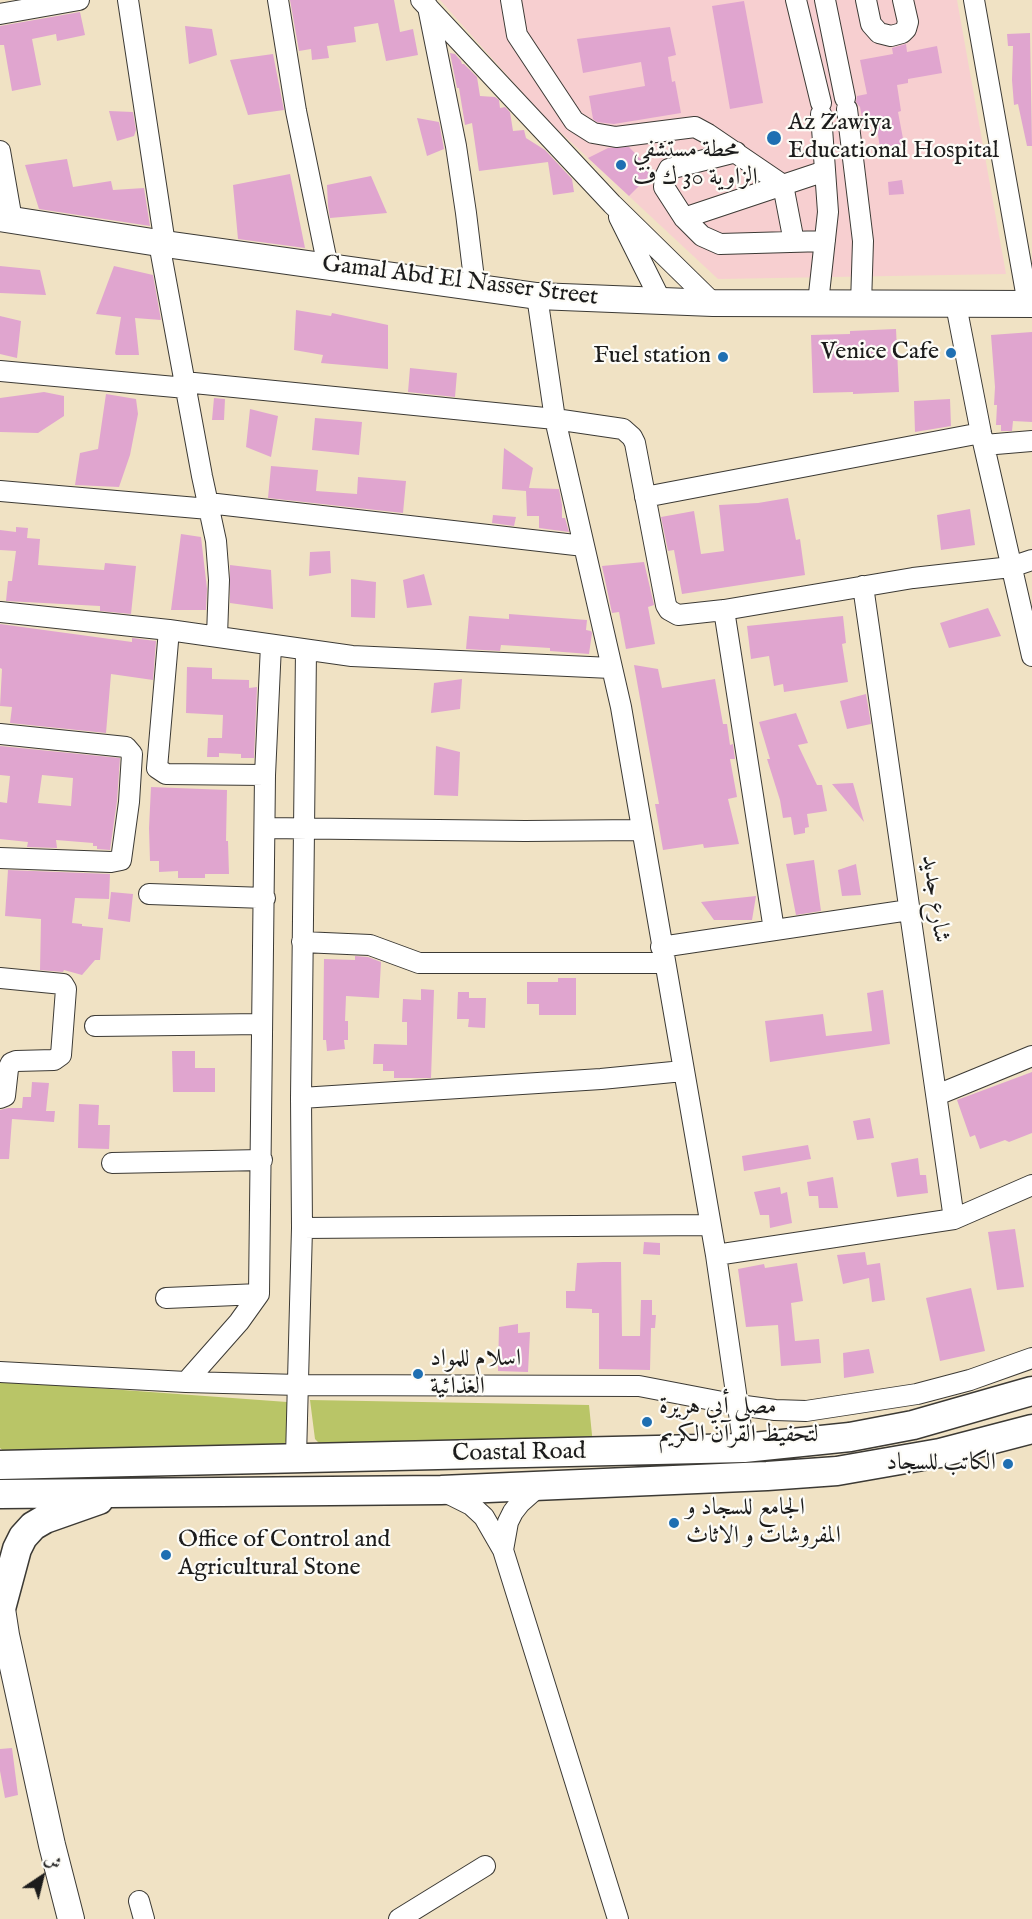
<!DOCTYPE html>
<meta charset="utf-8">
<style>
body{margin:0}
#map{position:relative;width:1032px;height:1919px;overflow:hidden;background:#f0e2c4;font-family:"IM FELL English",Amiri,serif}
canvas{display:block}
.north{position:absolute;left:12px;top:1847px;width:60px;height:60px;-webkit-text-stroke:4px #fdfcf7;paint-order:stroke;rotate:35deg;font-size:16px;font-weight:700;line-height:24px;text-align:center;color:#1c1c1c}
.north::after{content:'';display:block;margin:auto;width:21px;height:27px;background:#1c1c1c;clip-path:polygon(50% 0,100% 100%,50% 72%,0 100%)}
</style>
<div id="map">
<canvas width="1032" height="1919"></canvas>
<div class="north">ش</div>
</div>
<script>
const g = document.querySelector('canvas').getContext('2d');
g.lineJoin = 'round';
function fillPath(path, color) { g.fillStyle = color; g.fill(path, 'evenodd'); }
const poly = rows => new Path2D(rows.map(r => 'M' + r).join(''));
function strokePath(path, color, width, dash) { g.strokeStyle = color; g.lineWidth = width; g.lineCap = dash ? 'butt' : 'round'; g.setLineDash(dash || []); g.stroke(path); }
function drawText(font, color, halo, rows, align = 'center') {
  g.font = font + ' "IM FELL English",Amiri,serif'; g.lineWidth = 4.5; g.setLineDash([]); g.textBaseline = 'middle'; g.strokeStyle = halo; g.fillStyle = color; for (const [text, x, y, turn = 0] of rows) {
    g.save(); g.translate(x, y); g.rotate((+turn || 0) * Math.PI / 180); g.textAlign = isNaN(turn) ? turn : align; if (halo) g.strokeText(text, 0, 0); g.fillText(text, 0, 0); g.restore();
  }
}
const built = poly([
 [440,0,957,0,1006,274,718,279,545,118]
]);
const green = poly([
 [0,1381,287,1402,287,1439,282,1448,6,1453,0,1448],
 [310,1400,589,1405,593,1445,321,1445,315,1439]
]);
const building = poly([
 [290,0,394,0,400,32,413,29,418,55,386,61,378,23,354,27,356,42,327,46,329,58,312,60,311,49,299,51],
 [744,1,763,103,730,109,712,6],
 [80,12,85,35,57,41,56,34,32,39,41,85,12,91,4,45,0,45,0,26],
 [185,26,212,29,217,55,189,64],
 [670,27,676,55,668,57,672,82,675,81,681,113,614,124,597,122,593,119,589,96,645,86,641,62,583,73,577,39],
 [1030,33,1032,146,1027,146,1018,104,1014,105,1012,80,1013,46,1008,46,1007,34],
 [906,44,907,52,937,46,942,73,908,79,908,83,897,85,901,111,898,112,904,144,880,148,875,116,862,118,860,107,856,102,857,96,867,94,860,60,893,54,892,48],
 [450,53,455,54,461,61,462,64,464,64,477,77,480,96,495,97,499,100,500,108,505,107,510,112,513,131,524,130,526,138,545,150,572,179,574,192,553,195,548,162,479,171,472,123,465,125,459,88,457,88],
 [273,54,284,110,248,115,230,60],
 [109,111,133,112,136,130,134,136,117,141],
 [417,118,439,122,444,149,427,156],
 [629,147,653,172,629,196,588,158,608,148],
 [67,159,73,187,111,181,113,190,144,188,150,226,39,209,25,165],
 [290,174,305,248,238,239,233,185],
 [371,176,387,213,330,218,328,206,327,185],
 [902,180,904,194,889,195,888,182],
 [0,266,40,270,46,295,0,293],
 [114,266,153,275,161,320,135,318,139,355,116,355,115,353,121,317,96,314],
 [296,310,331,316,332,313,388,325,388,369,321,363,323,355,294,350],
 [0,316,21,321,17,358,0,354],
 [896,329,899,392,853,394,853,392,813,393,811,335,850,334,850,331],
 [1032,332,1032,422,1013,421,1012,431,1001,431,1001,425,996,425,997,405,994,405,995,387,991,335],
 [410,368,457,373,455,397,408,392],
 [44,392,64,396,64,416,38,433,0,432,0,398],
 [106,394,136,399,138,414,130,455,119,487,75,485,80,453,98,449],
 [214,398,225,399,224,420,212,420],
 [950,399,951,426,915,432,914,401],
 [250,409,278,416,271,457,246,447],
 [315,418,362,422,359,455,312,450],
 [504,448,533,468,529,488,559,489,562,505,562,518,565,518,569,532,539,528,539,516,527,516,526,491,502,489],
 [271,466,318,470,316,491,357,494,358,477,406,481,403,513,268,498],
 [788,498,796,540,800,539,805,575,682,594,674,550,668,551,661,517,694,511,701,554,724,551,719,505,758,503],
 [970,509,975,545,941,550,937,515],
 [493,515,516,517,514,526,492,523],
 [16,527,28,528,27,538,40,539,38,565,104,570,105,563,136,566,131,614,100,611,100,606,6,601,8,581,12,581,16,551,0,550,0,530,16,532],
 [181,534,201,537,207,589,206,610,171,610],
 [330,551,331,573,309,576,310,552],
 [644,562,654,605,648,607,655,644,626,649,619,612,612,613,602,566],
 [230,565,271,570,273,609,230,603],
 [424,574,432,605,407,608,403,580],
 [351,579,376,582,375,618,351,617],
 [988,608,1001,636,949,648,940,623],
 [509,614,587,620,586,630,591,631,592,633,589,654,550,651,550,648,501,645,500,651,466,649,469,616,509,619],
 [843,616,846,643,842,644,848,682,784,692,783,684,774,686,769,656,751,659,747,626],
 [0,624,132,642,132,638,156,641,153,680,111,674,106,733,10,723,12,707,0,706,2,669,0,668],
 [634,665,658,669,662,688,715,679,723,724,727,724,730,745,733,744,735,759,730,759,737,797,728,799,739,844,704,848,703,844,663,850,655,804,659,804],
 [187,667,212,668,212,679,249,680,249,688,257,687,254,758,241,758,241,754,219,753,219,757,207,757,208,738,222,738,223,715,186,713],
 [462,679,460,709,431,713,434,683],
 [866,694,871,724,847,729,840,701],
 [796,713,808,743,798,745,817,785,822,785,827,811,807,814,809,827,805,828,805,833,794,835,791,817,783,818,780,800,767,759,770,759,759,722],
 [0,746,120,758,117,801,110,850,97,849,97,846,93,846,93,843,56,840,57,848,27,847,28,842,0,839,0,802,7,803,10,776,0,775],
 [42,775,73,778,71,806,38,803],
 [436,746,460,752,458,796,434,795],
 [853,783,864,822,832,784],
 [151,787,227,790,226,841,228,841,229,874,205,874,205,878,178,878,178,871,159,872,159,861,150,861,149,828],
 [814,860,821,911,796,915,786,864],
 [856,864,861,895,842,896,838,870],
 [8,870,110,874,109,899,75,898,72,923,82,924,82,926,103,928,100,960,95,960,82,975,64,970,63,972,40,970,41,919,5,916],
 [111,892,133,894,130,922,108,919],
 [756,896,752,920,714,920,701,902],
 [355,956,368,957,381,962,379,998,346,996,345,1021,348,1021,348,1040,344,1040,345,1049,327,1051,326,1040,323,1040,324,959,355,960],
 [558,978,576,978,576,1015,539,1015,539,1004,527,1004,527,982,558,982],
 [421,989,434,990,431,1078,394,1078,394,1071,383,1071,383,1064,373,1064,374,1044,407,1045,407,1022,402,1022,403,999,421,1000],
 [883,990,890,1044,770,1062,765,1021,823,1014,826,1036,872,1031,867,993],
 [458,992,469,992,469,998,486,998,485,1028,468,1027,469,1019,457,1019],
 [172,1051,195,1051,195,1068,215,1068,215,1092,173,1092],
 [1032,1072,1032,1133,1009,1142,1005,1140,980,1149,975,1135,970,1137,957,1100],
 [32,1082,49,1083,46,1111,55,1111,54,1122,12,1119,9,1159,0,1159,0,1110,8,1108,22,1108,23,1097,31,1097],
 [79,1104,99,1105,98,1125,110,1125,109,1149,78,1148],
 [870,1118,874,1138,857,1140,853,1121],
 [808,1145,811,1159,744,1171,742,1156],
 [918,1158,920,1175,926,1175,928,1193,897,1197,891,1163],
 [833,1177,838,1208,819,1208,818,1196,809,1196,807,1182],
 [780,1187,781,1194,787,1192,792,1223,770,1228,769,1215,760,1215,754,1192],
 [1015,1229,1024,1287,997,1290,988,1232],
 [644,1242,660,1243,660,1255,643,1254],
 [865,1252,867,1265,880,1263,885,1300,872,1302,869,1278,843,1284,837,1255],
 [603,1262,621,1262,622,1336,640,1336,641,1300,652,1300,652,1315,656,1315,655,1328,651,1328,650,1370,599,1369,599,1313,592,1313,592,1309,566,1308,566,1291,575,1291,577,1263],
 [797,1263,803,1301,791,1303,795,1341,819,1339,821,1363,781,1366,778,1325,746,1327,738,1269,764,1264,765,1268],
 [971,1288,985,1351,940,1361,926,1298],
 [518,1324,518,1333,530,1332,528,1372,498,1371,499,1327],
 [869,1349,874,1373,844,1378,843,1353],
 [12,1748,18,1795,5,1798,0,1771,0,1749]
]);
const minor = poly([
 [128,0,165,244],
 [278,0,296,111,328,267],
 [421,0,612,204,713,303],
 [511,0,517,35,574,121,593,133,616,137,695,127,708,134,783,185,794,242],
 [796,0,821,103],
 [825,0,845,98],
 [866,0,871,24,879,33,891,36,902,33,906,29,908,22,903,0],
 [974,0,1028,304],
 [428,7,456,146,466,213,475,287],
 [0,14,79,0],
 [847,109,863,241,861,304],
 [0,151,12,220],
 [736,152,669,169,665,177,664,187,684,218,702,236,720,244,825,241],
 [619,217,661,301],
 [684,218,825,171],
 [159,243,202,476,216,541,219,580,217,636],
 [537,296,555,419,621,707,716,1255,744,1448],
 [818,303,828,212,821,114],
 [956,305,981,433,1032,656],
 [0,371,186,388],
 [184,382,555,419,623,429,632,437,635,443,666,605,669,610,678,615,724,610,913,578,1011,567,1032,560],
 [984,445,1032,441],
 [0,491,209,509],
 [645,497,981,433],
 [208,503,584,546],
 [863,586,954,1219],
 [724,610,774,930],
 [0,612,169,630,352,656,611,668],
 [169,630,157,768,166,774,265,775],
 [0,734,126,747,132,754,129,802,121,860,111,862,0,858],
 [265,828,525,831,642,830],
 [149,894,265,898],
 [302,942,370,945,419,963,664,963],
 [661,947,909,910],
 [0,978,63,984,66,989,61,1055,54,1060,16,1061,11,1063,8,1069,5,1096,0,1098],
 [95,1026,262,1024],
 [937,1095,1032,1056],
 [301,1098,601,1079,683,1071],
 [112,1163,262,1160],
 [302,1228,710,1225],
 [716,1255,954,1219,1032,1185],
 [166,1298,259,1294],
 [0,1372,186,1382,299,1385,639,1386,738,1405,775,1410,806,1411,917,1394,970,1380,1032,1358],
 [186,1382,239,1322,259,1294,265,775,271,645],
 [296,1457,302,1228,301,1098,306,650],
 [445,1492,471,1505,484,1517,503,1550,618,1919],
 [503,1550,508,1522,513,1512,520,1503,538,1487],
 [139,1901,144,1919],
 [399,1919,485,1866]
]);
const major = poly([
 [0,218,165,244,537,296,713,303,1032,304],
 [0,1596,6,1635,52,1845,71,1919]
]);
const highway = poly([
 [0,1465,744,1448,850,1437,913,1425,1032,1391],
 [0,1494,441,1490,767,1476,837,1471,940,1453,1032,1429],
 [2,1605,17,1549,23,1537,33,1526,45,1519,99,1500]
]);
const markers = [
 [774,138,8,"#1f6fb2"],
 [621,165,6,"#1f6fb2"],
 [951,353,6,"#1f6fb2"],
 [723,357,6,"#1f6fb2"],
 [418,1374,6,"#1f6fb2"],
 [647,1422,6,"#1f6fb2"],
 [1008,1464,6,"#1f6fb2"],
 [674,1523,6,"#1f6fb2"],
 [166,1555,6,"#1f6fb2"]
];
const poiNames = [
 ["Az Zawiya",788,124],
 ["Educational Hospital",788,152],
 ["محطة مستشفي",633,151],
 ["الزاوية 30 ك ف",633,179],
 ["Venice Cafe",939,353,"right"],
 ["Fuel station",711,357,"right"],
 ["اسلام للمواد",430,1360],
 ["الغذائية",430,1388],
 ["مصلى أبي هريرة",659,1408],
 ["لتحفيظ القرآن الكريم",659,1436],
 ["الكاتب للسجاد",996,1464,"right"],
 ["الجامع للسجاد و",686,1509],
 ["المفروشات و الاثاث",686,1537],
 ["Office of Control and",178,1541],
 ["Agricultural Stone",178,1569]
];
const streetNames = [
 ["Gamal Abd El Nasser Street",460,282,7],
 ["شارع جديد",934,899,82],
 ["Coastal Road",519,1454,-1]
];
fillPath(built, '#f7cfd0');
fillPath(green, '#b9c567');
fillPath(building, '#e0a5cf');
strokePath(minor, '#3c3a35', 22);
strokePath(major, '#3c3a35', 28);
strokePath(highway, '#3c3a35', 31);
strokePath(minor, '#fff', 20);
strokePath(major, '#fff', 26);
strokePath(highway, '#fff', 28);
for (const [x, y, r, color] of markers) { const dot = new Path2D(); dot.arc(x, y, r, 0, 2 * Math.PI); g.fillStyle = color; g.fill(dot); strokePath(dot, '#fdfcf7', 2); }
drawText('24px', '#1c1c1c', '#fdfcf7', poiNames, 'left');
drawText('24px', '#1c1c1c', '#fdfcf7', streetNames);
</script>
